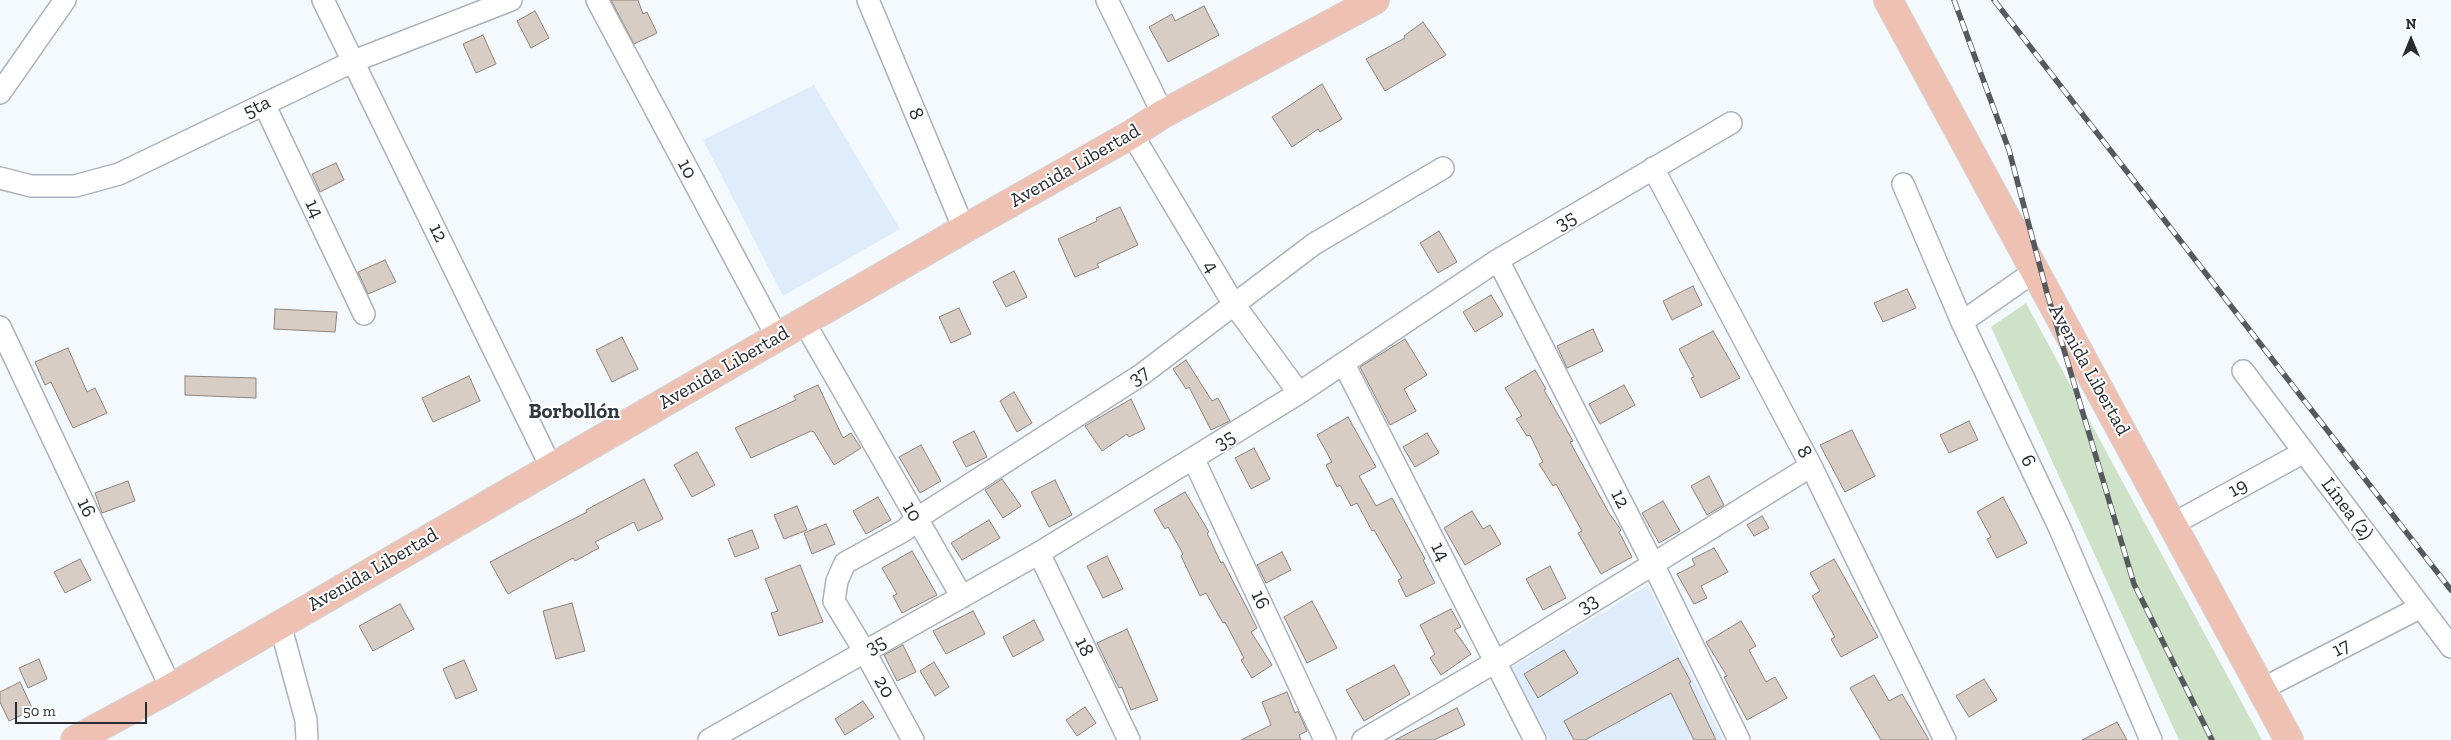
<!DOCTYPE html>
<meta charset="utf-8">
<style>
body{margin:0}
#map{position:relative;width:2451px;height:740px;overflow:hidden;background:#f4f9fe;font-family:"Zilla Slab",serif}
canvas{display:block}
.north{position:absolute;left:2386px;top:15px;width:50px;height:50px;-webkit-text-stroke:4px #fff;paint-order:stroke;rotate:0deg;font-size:14px;font-weight:700;line-height:20px;text-align:center;color:#292c30}
.north::after{content:'';display:block;margin:auto;width:18px;height:22px;background:#292c30;clip-path:polygon(50% 0,100% 100%,50% 72%,0 100%)}
.scale{position:absolute;left:15px;top:702px;width:132px;height:22px;box-sizing:border-box;border:2px solid #292c30;border-top:0;padding-left:6px;font-size:15px;line-height:18px;white-space:nowrap;color:#292c30;-webkit-text-stroke:4px #fff;paint-order:stroke}
</style>
<div id="map">
<canvas width="2451" height="740"></canvas>
<div class="north">N</div>
<div class="scale">50 m</div>
</div>
<script>
const g = document.querySelector('canvas').getContext('2d');
g.lineJoin = 'round';
function fillPath(path, color) { g.fillStyle = color; g.fill(path, 'evenodd'); }
const poly = rows => new Path2D(rows.map(r => 'M' + r).join(''));
function strokePath(path, color, width, dash) { g.strokeStyle = color; g.lineWidth = width; g.lineCap = dash ? 'butt' : 'round'; g.setLineDash(dash || []); g.stroke(path); }
function drawText(font, color, halo, rows, align = 'center') {
  g.font = font + ' "Zilla Slab",serif'; g.lineWidth = 4; g.setLineDash([]); g.textBaseline = 'middle'; g.strokeStyle = halo; g.fillStyle = color; for (const [text, x, y, turn = 0] of rows) {
    g.save(); g.translate(x, y); g.rotate((+turn || 0) * Math.PI / 180); g.textAlign = isNaN(turn) ? turn : align; if (halo) g.strokeText(text, 0, 0); g.fillText(text, 0, 0); g.restore();
  }
}
const built = poly([
 [814,85,900,229,783,296,703,140],
 [1648,585,1723,740,1549,740,1510,668]
]);
const green = poly([
 [2026,303,2262,740,2179,740,1991,327]
]);
const building = poly([
 [611,0,638,0,643,14,647,12,657,33,634,44,611,0],
 [1204,6,1219,35,1168,62,1149,27,1172,14,1175,21,1204,6],
 [535,11,549,38,531,48,517,21,535,11],
 [1423,22,1446,55,1385,91,1366,59,1405,38,1404,36,1423,22],
 [483,35,496,64,476,73,463,44,483,35],
 [1322,84,1342,119,1320,132,1318,129,1292,147,1272,117,1322,84],
 [336,163,344,180,320,192,312,174,336,163],
 [1120,207,1138,245,1097,264,1099,267,1075,277,1058,239,1097,221,1096,218,1120,207],
 [1439,231,1457,262,1438,273,1420,243,1439,231],
 [385,260,396,282,368,294,358,272,385,260],
 [1014,271,1027,297,1006,307,993,282,1014,271],
 [1693,286,1702,305,1672,320,1663,301,1693,286],
 [1907,289,1916,308,1883,322,1874,303,1907,289],
 [1491,295,1503,315,1475,332,1463,312,1491,295],
 [959,308,971,334,951,343,939,317,959,308],
 [275,309,337,312,335,332,274,329,275,309],
 [1593,329,1603,351,1567,368,1557,346,1593,329],
 [1713,331,1740,378,1701,398,1691,378,1694,377,1679,349,1713,331],
 [622,337,638,369,612,382,596,350,622,337],
 [1405,339,1427,375,1404,389,1416,411,1390,425,1360,367,1405,339],
 [68,348,87,392,95,388,107,413,73,428,51,382,45,385,35,362,68,348],
 [1186,360,1212,401,1218,398,1230,421,1211,430,1189,387,1186,389,1173,369,1186,360],
 [1535,370,1546,389,1544,390,1573,441,1570,442,1609,513,1621,530,1619,532,1632,557,1601,574,1578,533,1582,531,1556,484,1553,486,1539,464,1543,462,1530,435,1527,436,1516,419,1522,416,1505,388,1535,370],
 [185,376,256,378,256,398,185,395,185,376],
 [469,376,480,401,433,422,422,398,469,376],
 [818,385,843,438,851,433,861,448,834,465,814,432,811,431,751,458,735,428,796,400,794,396,818,385],
 [1624,385,1635,405,1600,424,1589,404,1624,385],
 [1014,392,1032,423,1017,432,1000,401,1014,392],
 [1131,399,1145,429,1129,437,1127,434,1102,451,1085,426,1131,399],
 [1348,417,1376,467,1359,476,1376,506,1392,498,1425,559,1423,560,1435,583,1406,597,1398,580,1402,578,1374,530,1372,531,1357,503,1351,506,1340,485,1337,487,1326,465,1332,462,1317,435,1348,417],
 [1969,421,1978,440,1949,453,1940,435,1969,421],
 [1852,430,1875,476,1845,492,1820,445,1852,430],
 [974,431,987,457,966,467,953,442,974,431],
 [1427,433,1439,453,1415,467,1403,447,1427,433],
 [921,445,941,481,920,493,899,457,921,445],
 [1254,448,1270,479,1251,489,1235,458,1254,448],
 [697,452,715,485,692,497,674,465,697,452],
 [1709,476,1724,505,1707,515,1691,486,1709,476],
 [644,479,663,519,638,531,634,522,595,542,599,548,575,561,573,558,508,594,490,562,587,512,586,510,644,479],
 [1002,479,1021,506,1003,518,985,490,1002,479],
 [1055,480,1072,515,1049,527,1031,492,1055,480],
 [128,481,135,501,102,513,95,493,128,481],
 [1185,492,1209,532,1207,533,1221,563,1223,562,1248,610,1257,628,1251,632,1272,665,1252,678,1241,660,1244,658,1225,622,1223,623,1206,593,1200,596,1181,556,1183,554,1168,527,1165,529,1154,510,1185,492],
 [878,497,891,520,866,534,853,511,878,497],
 [2003,497,2027,543,1997,558,1987,539,1991,537,1977,512,2003,497],
 [1663,501,1680,531,1659,543,1642,513,1663,501],
 [797,506,807,530,784,539,774,515,797,506],
 [1472,511,1483,529,1490,525,1501,544,1465,565,1444,528,1472,511],
 [1762,516,1769,528,1754,536,1747,525,1762,516],
 [989,520,1000,538,962,560,951,543,989,520],
 [826,524,835,544,812,554,804,533,826,524],
 [752,530,759,548,735,557,728,539,752,530],
 [1714,548,1728,572,1701,586,1707,598,1694,604,1677,574,1695,565,1692,559,1714,548],
 [912,551,937,595,902,613,893,596,897,594,882,568,912,551],
 [1282,552,1291,570,1266,583,1257,565,1282,552],
 [1107,556,1123,589,1103,598,1087,566,1107,556],
 [80,559,91,580,65,593,54,572,80,559],
 [1834,559,1878,637,1841,657,1831,639,1835,637,1812,596,1820,591,1810,573,1834,559],
 [800,565,823,622,779,636,771,613,778,611,765,579,800,565],
 [1550,566,1566,598,1543,610,1526,579,1550,566],
 [1312,601,1337,648,1307,663,1284,617,1312,601],
 [572,603,585,651,556,659,543,611,572,603],
 [400,604,414,629,373,651,359,626,400,604],
 [1451,609,1461,627,1454,630,1471,654,1441,675,1430,658,1435,654,1420,625,1451,609],
 [973,611,985,634,946,654,933,631,973,611],
 [1034,620,1044,640,1013,657,1003,637,1034,620],
 [1741,621,1756,646,1749,650,1766,682,1775,677,1787,698,1747,720,1724,677,1727,676,1706,642,1741,621],
 [1127,629,1158,700,1131,710,1122,687,1119,688,1097,643,1127,629],
 [903,645,916,672,897,681,884,655,903,645],
 [1564,650,1578,673,1538,698,1524,674,1564,650],
 [1678,658,1691,682,1689,683,1716,740,1694,740,1671,693,1585,740,1574,740,1564,721,1678,658],
 [39,659,47,679,28,688,19,668,39,659],
 [464,660,477,690,456,699,443,669,464,660],
 [934,662,949,687,935,696,920,671,934,662],
 [1394,665,1410,694,1364,721,1346,690,1394,665],
 [1874,675,1889,701,1902,694,1929,740,1881,740,1850,688,1874,675],
 [1984,679,1997,700,1969,717,1956,696,1984,679],
 [20,682,33,710,9,721,0,702,0,692,20,682],
 [1287,692,1295,713,1298,711,1307,731,1299,735,1301,740,1241,740,1271,725,1262,702,1287,692],
 [863,701,874,717,845,735,835,719,863,701],
 [1085,707,1096,723,1077,736,1066,720,1085,707],
 [1457,708,1465,725,1434,740,1395,740,1457,708],
 [2117,722,2127,740,2082,740,2117,722]
]);
const minor = poly([
 [323,0,551,467],
 [597,0,777,337],
 [868,0,964,229],
 [1107,0,1163,114],
 [0,93,65,0],
 [264,104,364,314],
 [1132,134,1233,303,1299,393],
 [1653,168,1811,466,1945,740],
 [0,178,31,186,75,186,119,174,354,61,511,0],
 [1903,184,1962,322,2060,529,2151,740],
 [1498,260,1653,564,1739,740],
 [804,322,962,597],
 [1962,322,2035,271],
 [0,327,171,688],
 [1344,364,1535,740],
 [2243,371,2451,647],
 [1194,460,1325,740],
 [2173,524,2304,452],
 [1039,553,1129,740],
 [280,624,306,720,307,740],
 [2262,689,2421,607],
 [709,740,1039,553,1299,393,1498,260,1731,123],
 [913,740,865,652,834,601,837,581,845,563,905,530,916,519,1141,375,1314,244,1443,168],
 [1363,740,1497,661,1811,466]
]);
const major = poly([
 [1888,0,2289,740],
 [75,740,171,688,964,229,1132,134,1163,114,1375,0]
]);
const rail = poly([
 [1954,0,2009,150,2047,293,2134,584,2212,740],
 [1994,0,2451,590]
]);
const streetNames = [
 ["5ta",257,107,-26],
 ["8",916,114,67],
 ["Avenida Libertad",1075,166,-30],
 ["10",687,169,62],
 ["14",314,209,65],
 ["35",1566,221,-31],
 ["12",438,233,64],
 ["4",1211,267,59],
 ["Avenida Libertad",724,368,-30],
 ["Avenida Libertad",2089,370,61],
 ["37",1139,376,-35],
 ["35",1225,440,-32],
 ["8",1804,452,62],
 ["6",2028,461,65],
 ["19",2238,488,-29],
 ["12",1620,499,63],
 ["16",86,508,65],
 ["Línea (2)",2347,509,53],
 ["10",912,512,60],
 ["14",1440,552,63],
 ["Avenida Libertad",373,570,-30],
 ["16",1260,600,65],
 ["33",1588,604,-32],
 ["35",876,645,-29],
 ["18",1084,647,64],
 ["17",2341,648,-27],
 ["20",884,687,62]
];
const neighbourhoodNames = [
 ["Borbollón",574,412]
];
fillPath(built, '#dfecfc');
fillPath(green, '#cee2c7');
fillPath(building, '#d7cdc5');
strokePath(building, '#8d837c', 1);
strokePath(minor, '#abb2bb', 24);
strokePath(major, '#d4d5d6', 30);
strokePath(minor, '#fff', 21);
strokePath(major, '#eec1b2', 28);
strokePath(rail, '#565a5e', 5.5);
strokePath(rail, '#fff', 4, [11]);
drawText('20px', '#292c30', '#fff', streetNames);
drawText('bold 21px', '#333940', '#fff', neighbourhoodNames);
</script>
